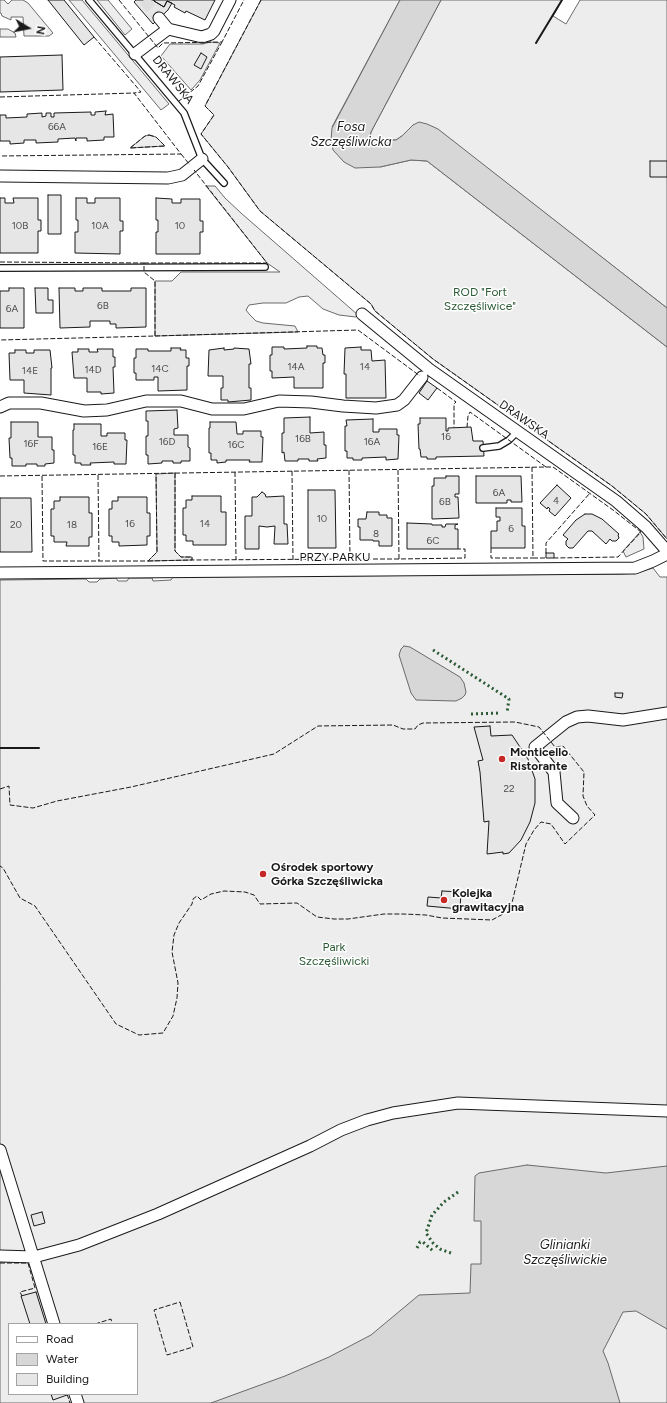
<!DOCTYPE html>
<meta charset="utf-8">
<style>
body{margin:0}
#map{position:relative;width:667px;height:1403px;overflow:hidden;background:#fff;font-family:Figtree,sans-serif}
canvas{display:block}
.legend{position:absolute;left:8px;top:1323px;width:130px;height:72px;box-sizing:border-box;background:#fff;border:1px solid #a3a3a3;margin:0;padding:5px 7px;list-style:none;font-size:12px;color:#1a1a1a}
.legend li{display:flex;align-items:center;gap:8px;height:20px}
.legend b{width:20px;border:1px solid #a3a3a3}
.north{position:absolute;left:8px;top:8px;width:40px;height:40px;-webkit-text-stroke:3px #fff;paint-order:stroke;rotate:100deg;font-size:11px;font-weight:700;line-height:16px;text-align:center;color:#1a1a1a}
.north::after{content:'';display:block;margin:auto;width:14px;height:18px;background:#1a1a1a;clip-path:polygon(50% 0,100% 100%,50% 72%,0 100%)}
</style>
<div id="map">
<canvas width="667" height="1403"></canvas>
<ul class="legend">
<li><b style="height:5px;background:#fff"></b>Road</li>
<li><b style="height:11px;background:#d7d7d7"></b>Water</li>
<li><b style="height:11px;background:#e6e6e6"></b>Building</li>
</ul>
<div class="north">N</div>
</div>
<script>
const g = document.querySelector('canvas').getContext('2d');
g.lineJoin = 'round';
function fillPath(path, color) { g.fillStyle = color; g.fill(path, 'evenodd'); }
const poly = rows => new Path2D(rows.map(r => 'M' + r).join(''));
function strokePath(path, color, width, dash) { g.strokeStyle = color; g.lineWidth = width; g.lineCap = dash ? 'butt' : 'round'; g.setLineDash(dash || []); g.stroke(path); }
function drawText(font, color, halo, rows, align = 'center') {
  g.font = font + ' Figtree,sans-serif'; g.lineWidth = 3; g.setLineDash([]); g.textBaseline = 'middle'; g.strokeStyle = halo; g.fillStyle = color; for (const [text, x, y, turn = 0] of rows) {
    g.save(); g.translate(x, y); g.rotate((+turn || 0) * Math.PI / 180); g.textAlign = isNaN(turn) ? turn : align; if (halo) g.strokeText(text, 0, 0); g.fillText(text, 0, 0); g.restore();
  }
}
const built = poly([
 [0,0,4,0,8,4,12,0,23,0,28,3,53,33,49,36,24,36,23,17,11,17,11,20,2,16,1,13,0,13,0,0],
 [69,0,82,0,169,104,161,110,69,0],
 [97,0,108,0,132,29,125,35,97,0],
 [261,0,400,0,332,127,380,167,411,160,427,161,667,347,667,539,646,514,612,486,433,359,375,311,371,304,260,211,228,167,201,134,214,115,205,106,261,0],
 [441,0,562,0,553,16,566,24,580,0,667,0,667,308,437,129,413,125,402,136,396,140,373,140,370,137,371,132,441,0],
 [0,29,8,29,15,33,16,37,0,37,0,29],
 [210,42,220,43,200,80,191,90,161,56,170,44,203,44,210,42],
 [149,135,156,137,165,146,130,148,145,136,149,135],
 [206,186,215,186,225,198,241,213,358,315,356,317,339,315,323,309,308,296,299,297,286,303,263,303,249,305,246,310,250,315,256,321,263,323,295,326,298,332,155,336,155,281,172,281,181,272,280,272,267,263,206,186],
 [175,473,175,551,181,557,192,557,192,560,148,561,157,552,156,474,175,473],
 [640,532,643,537,644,549,626,557,623,551,640,532],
 [653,568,660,577,667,577,667,1403,0,1403,0,580,86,579,89,582,97,582,100,579,116,578,118,581,127,581,129,578,152,578,153,581,171,580,173,577,621,574,637,573,653,568],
 [9,1324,137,1324,137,1394,9,1394,9,1324]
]);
const water = poly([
 [400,0,441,0,371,132,370,137,373,140,396,140,402,136,413,125,419,122,427,124,438,129,667,308,667,347,427,161,411,160,380,167,355,168,344,162,333,150,331,140,332,128,400,0],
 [404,646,410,647,460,677,464,683,466,692,465,695,462,698,456,701,416,700,411,693,399,655,401,649,404,646],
 [527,1165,606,1173,667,1166,667,1329,636,1311,623,1312,603,1351,608,1363,620,1403,211,1403,285,1376,329,1357,371,1335,419,1295,470,1293,471,1264,481,1264,481,1221,474,1221,475,1176,479,1173,527,1165]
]);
const building = poly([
 [48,0,64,0,94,37,84,45,48,0],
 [136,0,154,0,154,1,164,7,167,1,172,3,168,10,153,24,134,2,136,0],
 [154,0,215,0,205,20,186,11,185,13,174,7,175,5,167,1,164,7,154,1,154,0],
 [201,53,207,57,201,69,194,65,201,53],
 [62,55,63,90,0,92,0,57,62,55],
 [106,111,105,115,113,114,114,137,104,137,104,140,87,141,87,138,76,138,76,141,75,138,58,139,58,142,36,143,36,140,24,140,24,143,10,144,10,141,0,141,0,115,6,115,6,118,27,117,27,114,42,113,42,117,46,116,46,113,51,113,51,117,54,117,54,113,91,112,91,115,95,115,95,112,106,111],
 [650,161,667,161,667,177,650,177,650,161],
 [48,195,61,195,61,234,48,234,48,195],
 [0,198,5,198,5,203,14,203,13,198,38,198,38,220,41,220,41,231,38,231,38,253,0,253,0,198],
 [76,198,87,198,87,203,95,203,95,198,120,198,120,221,123,221,123,231,120,231,120,254,75,253,75,232,78,232,78,220,76,220,76,198],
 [156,198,172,199,172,203,181,203,181,199,200,199,200,221,203,221,203,232,200,232,200,254,156,254,156,232,158,232,158,220,156,220,156,198],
 [9,288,24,288,24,328,0,328,0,291,9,291,9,288],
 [35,288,48,288,48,300,53,300,53,313,36,313,35,288],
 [59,288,75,288,75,291,83,291,83,288,102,288,102,291,131,291,131,288,146,288,146,327,116,328,116,324,110,324,110,321,90,321,90,327,60,328,59,288],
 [307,346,317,346,317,348,322,348,323,355,325,355,325,363,323,363,323,388,294,388,294,377,272,378,272,371,270,371,270,355,272,355,272,347,284,347,284,349,307,348,307,346],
 [361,347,361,350,371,350,372,361,385,360,386,398,346,398,346,374,344,374,345,348,361,347],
 [171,348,181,348,180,350,186,350,186,358,189,358,189,366,187,366,187,390,158,391,158,377,154,377,154,380,136,380,136,373,134,373,134,358,136,358,136,349,148,349,148,351,171,351,171,348],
 [224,348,224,350,234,349,234,348,249,349,251,364,249,364,249,388,251,388,251,400,228,402,228,400,221,400,221,388,223,388,223,376,208,376,209,350,224,348],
 [78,349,89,349,89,352,98,352,97,349,113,349,113,357,115,357,115,367,113,367,114,393,101,394,101,392,87,392,87,378,74,378,72,352,78,352,78,349],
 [15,350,26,350,26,353,34,353,34,350,50,350,52,368,51,368,51,395,24,393,24,380,10,380,9,353,15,353,15,350],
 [427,381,437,388,428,400,419,393,427,381],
 [177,410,178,428,174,429,174,435,188,435,188,447,190,448,190,461,181,461,181,463,173,463,173,461,162,461,162,463,148,464,148,455,146,455,146,436,148,436,148,421,146,421,146,411,177,410],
 [310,417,310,433,324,432,324,445,326,445,326,458,317,459,318,461,309,461,309,459,298,459,298,461,285,461,284,452,282,453,282,433,284,433,284,418,310,417],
 [420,418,446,418,446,431,448,431,448,428,471,427,473,441,483,441,484,456,436,457,436,459,427,459,427,457,421,457,420,449,419,449,418,424,420,424,420,418],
 [373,419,373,432,379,432,379,429,397,429,397,435,399,435,398,459,386,460,386,457,362,458,362,460,353,460,353,458,347,458,347,451,345,451,345,426,347,426,346,420,373,419],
 [11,422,38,422,38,437,52,437,52,450,54,450,54,463,45,464,45,466,37,466,37,464,26,464,26,466,12,466,12,458,10,458,9,438,11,438,11,422],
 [210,422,236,422,237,434,243,434,243,431,261,431,261,437,263,437,262,462,249,462,250,460,226,460,226,462,217,463,217,460,211,460,211,453,209,453,209,428,210,428,210,422],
 [74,424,101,424,101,436,107,436,107,433,125,433,125,440,127,440,126,464,114,464,114,462,90,463,91,465,81,465,81,463,75,463,75,455,73,455,73,430,74,430,74,424],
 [446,476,459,476,459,494,455,494,455,497,458,497,459,518,432,519,432,486,434,486,434,478,446,478,446,476],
 [476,476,521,476,522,502,511,502,511,500,507,500,507,503,476,503,476,476],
 [557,485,571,498,555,516,549,511,550,509,548,507,547,509,540,503,557,485],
 [308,490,335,490,336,548,308,548,308,490],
 [262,492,265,494,266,497,284,496,284,524,287,524,288,544,274,544,275,526,267,527,259,526,259,549,245,549,245,516,252,516,252,497,257,497,262,492],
 [192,496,221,496,221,512,226,512,226,545,193,545,193,541,186,541,186,535,183,535,183,508,186,508,186,500,192,500,192,496],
 [60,497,89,497,89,513,92,513,92,537,89,537,89,546,66,546,67,542,54,542,54,536,51,536,51,509,54,509,54,501,60,501,60,497],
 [118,497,147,497,147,513,150,513,150,536,147,536,147,545,119,546,119,542,112,542,112,536,109,536,109,509,112,509,112,501,118,501,118,497],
 [0,498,31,498,32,552,0,552,0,498],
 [496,508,522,508,522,526,525,526,525,548,491,548,491,531,497,531,497,521,500,521,500,517,496,517,496,508],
 [367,512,379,512,379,515,387,515,387,518,392,518,392,546,379,546,379,541,373,541,373,540,360,540,360,527,358,527,358,519,366,519,367,512],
 [585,514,592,514,602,519,619,534,618,535,619,538,616,541,612,541,610,539,606,544,592,531,588,531,573,548,569,548,566,545,566,541,568,539,563,535,576,520,585,514],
 [407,523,432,524,432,525,442,525,442,527,445,527,446,524,458,524,455,525,455,529,458,529,458,549,407,549,407,523],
 [546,553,554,553,554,558,546,558,546,553],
 [615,693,623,693,622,698,615,697,615,693],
 [490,726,491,736,512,735,528,759,535,779,535,803,530,822,521,840,509,853,503,854,503,852,487,854,489,821,484,822,480,772,478,761,483,760,474,727,490,726],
 [442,891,461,892,460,909,427,906,428,897,441,898,442,891],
 [42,1212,45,1223,34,1226,31,1215,42,1212],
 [36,1292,46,1324,30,1324,21,1296,36,1292],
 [51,1394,67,1394,67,1395,53,1400,51,1394]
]);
const streetTunnel = poly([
 [144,0,159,18]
]);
const lane = poly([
 [89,0,184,113,202,159,224,183],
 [0,268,265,267],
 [483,448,499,446,509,440,517,432]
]);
const street = poly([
 [159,18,168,29,202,37,211,34,214,31,230,0],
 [135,54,168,29],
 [0,176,168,178,182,175,202,159],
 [362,314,429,369,616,501,646,527,667,551],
 [0,407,9,403,41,403,84,411,107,410,146,401,181,401,212,409,244,409,279,401,311,402,343,406,376,408,397,405,404,400,422,377],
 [0,573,635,568,653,561,667,554],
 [573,818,557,803,554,772,535,747,566,722,577,717,588,716,623,720,667,713],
 [0,1150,54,1324],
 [0,1256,34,1257,79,1245,158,1214,310,1146,341,1130,367,1120,393,1113,458,1103,667,1111],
 [75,1394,78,1403]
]);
const hedge = poly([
 [433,650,509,699,507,713],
 [471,714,501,713],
 [417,1248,420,1242,423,1242,433,1251],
 [451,1253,440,1249,433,1243,426,1233,432,1215,444,1202,458,1192]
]);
const fence = poly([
 [119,0,158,48,163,43,222,42,244,0],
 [261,0,205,106,214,115,201,134,228,167,260,211,371,304,375,311,433,359,612,486,646,514,667,539],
 [94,37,141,92,134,93],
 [0,97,134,93,181,154,0,156],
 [179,101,198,86,222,42],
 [149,135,156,137,165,146,130,148,145,136,149,135],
 [181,154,190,165],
 [0,262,144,263,144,272,155,281,155,336,0,340],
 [144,263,267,263,194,170],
 [155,336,358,330,420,376],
 [437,388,456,402,454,404,454,427],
 [532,467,533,558,546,558],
 [546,467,553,467,613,510,641,532,618,557,554,558],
 [349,470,350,559,399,559],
 [398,470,399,559,465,558,465,549,458,549],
 [292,471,293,560],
 [235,472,236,560],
 [175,473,175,551,181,557,192,557,192,560,350,559],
 [98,475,99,561],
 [0,476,546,467,470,412,468,416,467,427],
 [42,476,43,561,148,561,157,552,156,474],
 [491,548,491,558,533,558],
 [546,553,546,543,590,493],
 [148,561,192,560],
 [0,789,9,786,10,805,33,808,57,801,131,787,274,754,318,726,393,725,403,729,415,729,418,725,423,723,515,722,539,727,555,747,563,746,584,772,583,796,587,806,595,815,565,844,551,824,541,822,534,830,526,844,512,903,503,914,492,920,442,918,426,915,403,914,384,914,348,919,334,919,317,917,297,903,260,904,254,895,245,892,224,891,211,894,201,900,197,896,193,899,192,904,179,923,174,935,172,952,178,983,177,998,173,1016,163,1033,139,1035,116,1024,35,906,20,898,3,868,0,866],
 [0,1263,28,1263,35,1288,20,1292,22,1296],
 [180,1302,193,1347,167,1355,154,1310,180,1302],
 [95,1324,111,1319,112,1324],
 [67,1394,70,1403]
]);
const wall = poly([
 [536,43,562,0],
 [0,748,39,748]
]);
const markers = [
 [502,759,4,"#c62828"],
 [263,874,4,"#c62828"],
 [444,900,4,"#c62828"]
];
const numberNames = [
 ["66A",57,127],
 ["10B",20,226],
 ["10A",100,226],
 ["10",180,226],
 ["6B",103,306],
 ["6A",12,309],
 ["14A",296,367],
 ["14",365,367],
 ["14C",160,369],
 ["14D",93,370],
 ["14E",30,371],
 ["16",446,437],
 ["16B",303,439],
 ["16D",167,442],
 ["16A",372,442],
 ["16F",31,444],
 ["16C",236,445],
 ["16E",100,447],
 ["6A",499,493],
 ["4",556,501],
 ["6B",445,502],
 ["10",322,519],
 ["16",130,524],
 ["14",205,524],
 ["20",16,525],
 ["18",72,525],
 ["6",511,529],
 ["8",376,534],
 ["6C",433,541],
 ["22",509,789]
];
const streetNames = [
 ["DRAWSKA",173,80,51],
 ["DRAWSKA",524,420,35],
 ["PRZY PARKU",335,557]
];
const parkNames = [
 ["ROD \"Fort",480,292],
 ["Szczęśliwice\"",480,306],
 ["Park",334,947],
 ["Szczęśliwicki",334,961]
];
const poiNames = [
 ["Monticello",510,752],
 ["Ristorante",510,766],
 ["Ośrodek sportowy",271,867],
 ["Górka Szczęśliwicka",271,881],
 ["Kolejka",452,893],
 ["grawitacyjna",452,907]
];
const waterNames = [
 ["Fosa",351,127],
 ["Szczęśliwicka",351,142],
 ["Glinianki",565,1245],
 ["Szczęśliwickie",565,1260]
];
fillPath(built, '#ededed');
strokePath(built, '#6a6a6a', 1);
fillPath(water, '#d7d7d7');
strokePath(water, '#6a6a6a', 1);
fillPath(building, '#e6e6e6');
strokePath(building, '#1a1a1a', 1);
strokePath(streetTunnel, '#ddd', 11, [11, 5.5]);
strokePath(lane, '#1a1a1a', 8);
strokePath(street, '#1a1a1a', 13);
strokePath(lane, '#fff', 5.5);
strokePath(street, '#fff', 11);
strokePath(hedge, '#2b5a34', 3, [2, 3]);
strokePath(fence, '#1a1a1a', 1, [5, 2]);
strokePath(wall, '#1a1a1a', 2);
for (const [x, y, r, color] of markers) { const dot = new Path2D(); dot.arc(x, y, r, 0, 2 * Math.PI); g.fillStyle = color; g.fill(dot); strokePath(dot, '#fff', 1.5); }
drawText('10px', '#4d4d4d', null, numberNames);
drawText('12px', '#1a1a1a', '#fff', streetNames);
drawText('12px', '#2b5a34', '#fff', parkNames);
drawText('bold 12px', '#1a1a1a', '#fff', poiNames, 'left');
drawText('italic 13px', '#1a1a1a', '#fff', waterNames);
</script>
